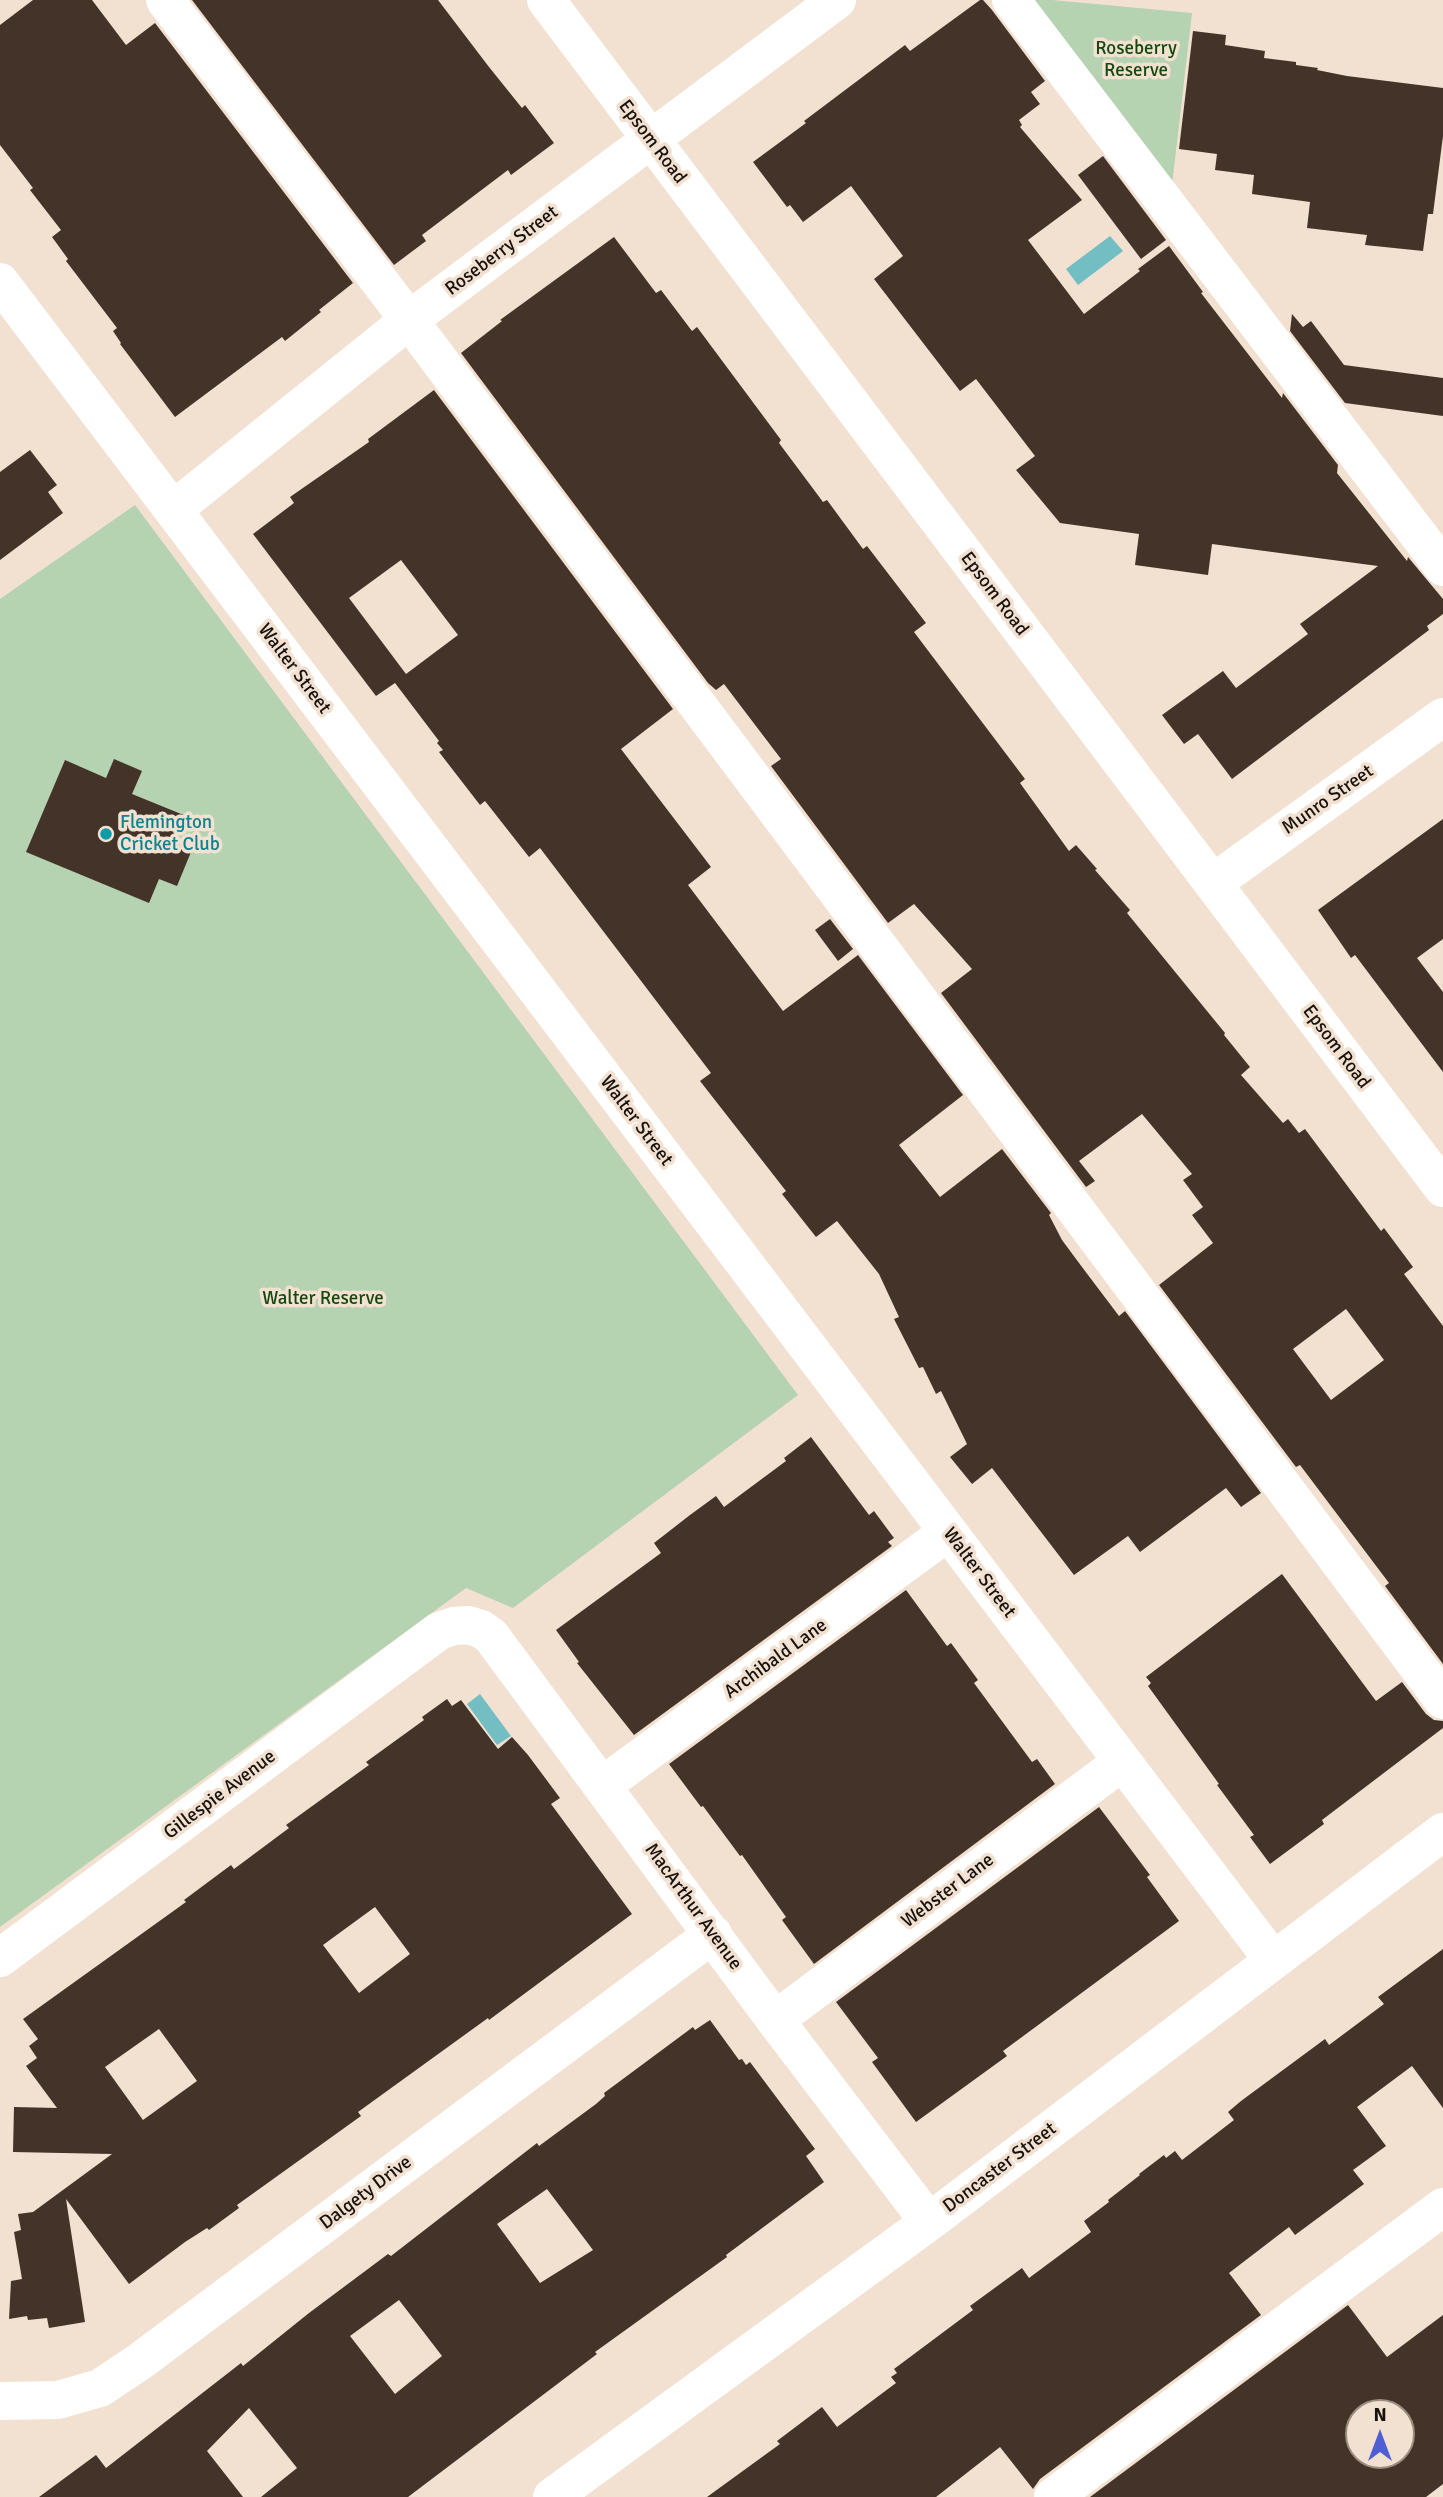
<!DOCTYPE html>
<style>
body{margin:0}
#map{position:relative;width:1443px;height:2497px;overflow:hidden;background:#f2e1d1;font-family:Signika,sans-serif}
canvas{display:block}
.north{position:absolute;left:1345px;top:2399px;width:70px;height:70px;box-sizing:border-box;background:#f2e1d1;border:2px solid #9a8e82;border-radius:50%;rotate:0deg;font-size:19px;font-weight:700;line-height:28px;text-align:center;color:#17110c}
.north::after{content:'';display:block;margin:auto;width:24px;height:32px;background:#4f5ed4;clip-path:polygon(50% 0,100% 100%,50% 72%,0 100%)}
</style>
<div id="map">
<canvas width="1443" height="2497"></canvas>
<div class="north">N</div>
</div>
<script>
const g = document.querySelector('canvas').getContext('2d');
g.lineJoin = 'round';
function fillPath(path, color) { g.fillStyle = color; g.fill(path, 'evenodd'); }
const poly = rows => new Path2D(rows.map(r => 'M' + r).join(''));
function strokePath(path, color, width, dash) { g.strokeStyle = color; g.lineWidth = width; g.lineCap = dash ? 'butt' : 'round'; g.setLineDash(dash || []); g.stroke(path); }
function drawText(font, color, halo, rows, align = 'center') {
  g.font = font + ' Signika,sans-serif'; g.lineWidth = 7; g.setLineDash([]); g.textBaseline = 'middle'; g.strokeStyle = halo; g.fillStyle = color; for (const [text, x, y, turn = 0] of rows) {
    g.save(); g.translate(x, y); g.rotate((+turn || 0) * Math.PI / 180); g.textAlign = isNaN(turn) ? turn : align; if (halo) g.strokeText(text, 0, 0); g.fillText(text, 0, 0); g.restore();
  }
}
const green = poly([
 [1023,0,1052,0,1192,13,1172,185],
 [135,505,798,1395,513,1608,466,1588,0,1927,0,599]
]);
const water = poly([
 [1110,236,1123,251,1078,285,1066,269],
 [480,1694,511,1736,497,1745,467,1704]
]);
const building = poly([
 [33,0,92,0,126,45,155,23,353,283,319,310,321,312,285,341,282,337,175,417,120,344,121,343,113,331,117,328,66,261,68,259,52,237,61,230,30,190,33,188,0,145,0,25],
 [192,0,438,0,489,67,522,108,525,105,554,143,511,175,508,170,422,235,426,241,394,265],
 [980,0,983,0,992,10,1045,81,1031,92,1040,104,1019,120,1022,125,1020,127,1082,200,1028,240,1084,314,1140,271,1138,269,1169,246,1203,292,1201,293,1282,398,1283,393,1338,465,1337,473,1407,561,1408,557,1443,599,1443,614,1427,626,1429,630,1232,779,1198,734,1184,744,1162,715,1223,671,1236,688,1308,634,1300,624,1378,566,1212,544,1208,575,1135,565,1139,534,1060,523,1016,470,1035,456,976,379,960,391,874,279,903,256,851,186,803,222,790,205,787,207,753,162,806,123,804,121,905,45,910,51],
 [1193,31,1226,35,1225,45,1265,51,1264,58,1296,62,1296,65,1318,68,1317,70,1347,76,1443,88,1443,136,1433,214,1428,214,1423,251,1365,245,1367,235,1307,228,1310,202,1252,194,1254,175,1215,170,1217,154,1179,149],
 [1103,156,1166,240,1141,259,1078,175],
 [614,237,656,293,661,290,692,331,697,327,781,440,779,443,823,502,827,500,863,549,867,546,926,623,914,632,1025,779,1020,783,1069,851,1076,845,1097,869,1095,870,1130,910,1127,913,1225,1033,1224,1035,1250,1067,1241,1075,1283,1123,1288,1119,1299,1133,1305,1129,1381,1231,1384,1228,1413,1267,1404,1274,1443,1326,1443,1664,1385,1586,1389,1583,1300,1465,1296,1467,1159,1285,1213,1243,1192,1215,1203,1207,1183,1180,1192,1174,1142,1114,1079,1161,1095,1181,1086,1187,941,993,972,969,914,904,888,923,771,766,781,759,724,684,716,690,708,683,461,353,502,321,500,320],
 [1346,1309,1384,1360,1331,1400,1293,1349],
 [1292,314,1303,327,1311,321,1344,365,1443,378,1443,416,1345,403,1290,331],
 [434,390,673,709,621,749,711,867,688,885,783,1011,858,955,963,1095,899,1145,940,1197,1002,1149,1051,1213,1049,1215,1062,1240,1082,1267,1119,1316,1125,1311,1261,1493,1241,1507,1226,1488,1140,1552,1128,1536,1074,1575,992,1468,972,1484,950,1457,967,1444,941,1391,936,1394,923,1367,919,1368,894,1319,899,1317,879,1274,837,1221,816,1237,782,1194,786,1191,700,1081,711,1073,540,848,529,857,485,801,480,805,439,752,443,750,437,743,439,741,395,683,376,696,253,534,294,503,290,497,369,442,368,439],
 [401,560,458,635,406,674,349,598],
 [30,450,57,485,48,492,63,513,0,560,0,472],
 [114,759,142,771,132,794,186,816,174,845,191,852,177,886,159,879,149,903,26,852,65,760,106,778],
 [1443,819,1443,939,1417,958,1443,992,1443,1072,1355,955,1351,958,1318,910],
 [830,919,853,949,838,961,815,930],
 [811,1437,869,1515,874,1511,894,1538,888,1542,892,1546,634,1735,577,1663,579,1662,556,1630,661,1553,654,1543,690,1515,716,1496,724,1507,786,1461,784,1458],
 [1282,1574,1376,1701,1402,1682,1426,1714,1434,1720,1443,1721,1443,1728,1322,1820,1324,1824,1270,1864,1250,1837,1254,1835,1217,1785,1219,1784,1148,1686,1151,1683,1146,1677],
 [906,1590,947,1646,951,1643,978,1680,974,1683,1032,1762,1037,1759,1055,1784,814,1964,782,1920,786,1917,742,1855,740,1856,703,1806,701,1807,669,1764],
 [447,1699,452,1706,461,1700,498,1749,512,1737,528,1755,560,1798,551,1804,632,1914,489,2020,488,2018,358,2112,361,2116,237,2205,239,2208,209,2230,207,2228,185,2242,129,2284,66,2199,85,2322,49,2328,47,2318,28,2320,27,2316,9,2319,11,2281,22,2279,14,2232,21,2230,18,2214,33,2212,112,2154,13,2152,14,2107,57,2108,26,2066,37,2058,29,2046,38,2039,23,2019,186,1902,184,1900,231,1865,234,1869,289,1828,286,1825,369,1765,366,1762,424,1720,422,1717],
 [375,1907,410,1954,359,1993,323,1945],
 [159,2029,197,2081,143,2120,105,2067],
 [1099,1807,1150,1875,1147,1877,1179,1921,1003,2051,1007,2056,916,2122,872,2062,878,2058,836,2002],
 [1443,1949,1443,2108,1412,2066,1357,2107,1386,2146,1353,2170,1364,2184,1295,2235,1289,2227,1229,2273,1261,2315,1040,2479,1033,2489,1000,2447,936,2497,707,2497,780,2444,777,2441,822,2407,837,2427,896,2383,891,2377,897,2373,894,2369,973,2310,970,2306,1022,2268,1029,2278,1091,2232,1084,2221,1109,2202,1108,2200,1140,2175,1139,2174,1164,2155,1166,2158,1175,2151,1182,2160,1234,2120,1228,2112,1241,2101,1325,2039,1329,2045,1384,2004,1378,1997],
 [710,2020,739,2060,742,2059,746,2065,750,2062,815,2149,806,2156,824,2182,726,2255,727,2257,595,2352,597,2354,408,2497,261,2497,297,2468,249,2408,207,2451,243,2497,39,2497,96,2455,106,2468,241,2363,243,2366,309,2313,388,2254,391,2256,537,2143,539,2146,596,2104,605,2096,604,2093,693,2027,695,2030],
 [547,2189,593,2250,540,2283,497,2224],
 [399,2300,442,2356,395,2394,350,2336],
 [1348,2305,1387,2357,1443,2315,1443,2484,1426,2497,1090,2497],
 [1359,2413,1401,2413,1401,2455,1359,2455]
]);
const minor = poly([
 [165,0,409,320,1443,1700],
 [1011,0,1443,567],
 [0,282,1273,1960],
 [173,510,409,320,837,0],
 [1213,883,1443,717],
 [603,1785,948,1532],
 [0,1958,439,1631,454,1626,468,1625,481,1629,491,1636,775,2020,929,2222],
 [775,2020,1122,1762],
 [0,2401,58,2400,100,2388,139,2362,713,1934],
 [552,2497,929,2222,1443,1832],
 [1053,2497,1443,2207]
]);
const major = poly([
 [546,0,1443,1188]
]);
const markers = [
 [106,834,7,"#0f9aa8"]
];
const parkNames = [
 ["Roseberry",1136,49],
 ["Reserve",1136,71],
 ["Walter Reserve",323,1299]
];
const streetNames = [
 ["Epsom Road",652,142,53],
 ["Roseberry Street",502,251,-37],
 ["Epsom Road",994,594,53],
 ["Walter Street",294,669,53],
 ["Munro Street",1328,800,-35],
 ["Epsom Road",1336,1047,53],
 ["Walter Street",636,1121,53],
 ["Walter Street",979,1573,53],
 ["Archibald Lane",776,1659,-36],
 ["Gillespie Avenue",220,1795,-37],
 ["Webster Lane",948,1891,-37],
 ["MacArthur Avenue",693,1907,54],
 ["Doncaster Street",1000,2168,-37],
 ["Dalgety Drive",366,2193,-37]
];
const cultureNames = [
 ["Flemington",120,823],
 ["Cricket Club",120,845]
];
fillPath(green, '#b5d2b1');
fillPath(water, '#72bec2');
fillPath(building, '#433329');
strokePath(minor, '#fff', 38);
strokePath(major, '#fff', 38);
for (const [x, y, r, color] of markers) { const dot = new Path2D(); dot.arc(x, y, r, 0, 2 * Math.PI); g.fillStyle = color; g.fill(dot); strokePath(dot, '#f2e1d1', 2.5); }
drawText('19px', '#12490e', '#f2e1d1', parkNames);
drawText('19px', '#17110c', '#f2e1d1', streetNames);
drawText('19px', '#0d838f', '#f2e1d1', cultureNames, 'left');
</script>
